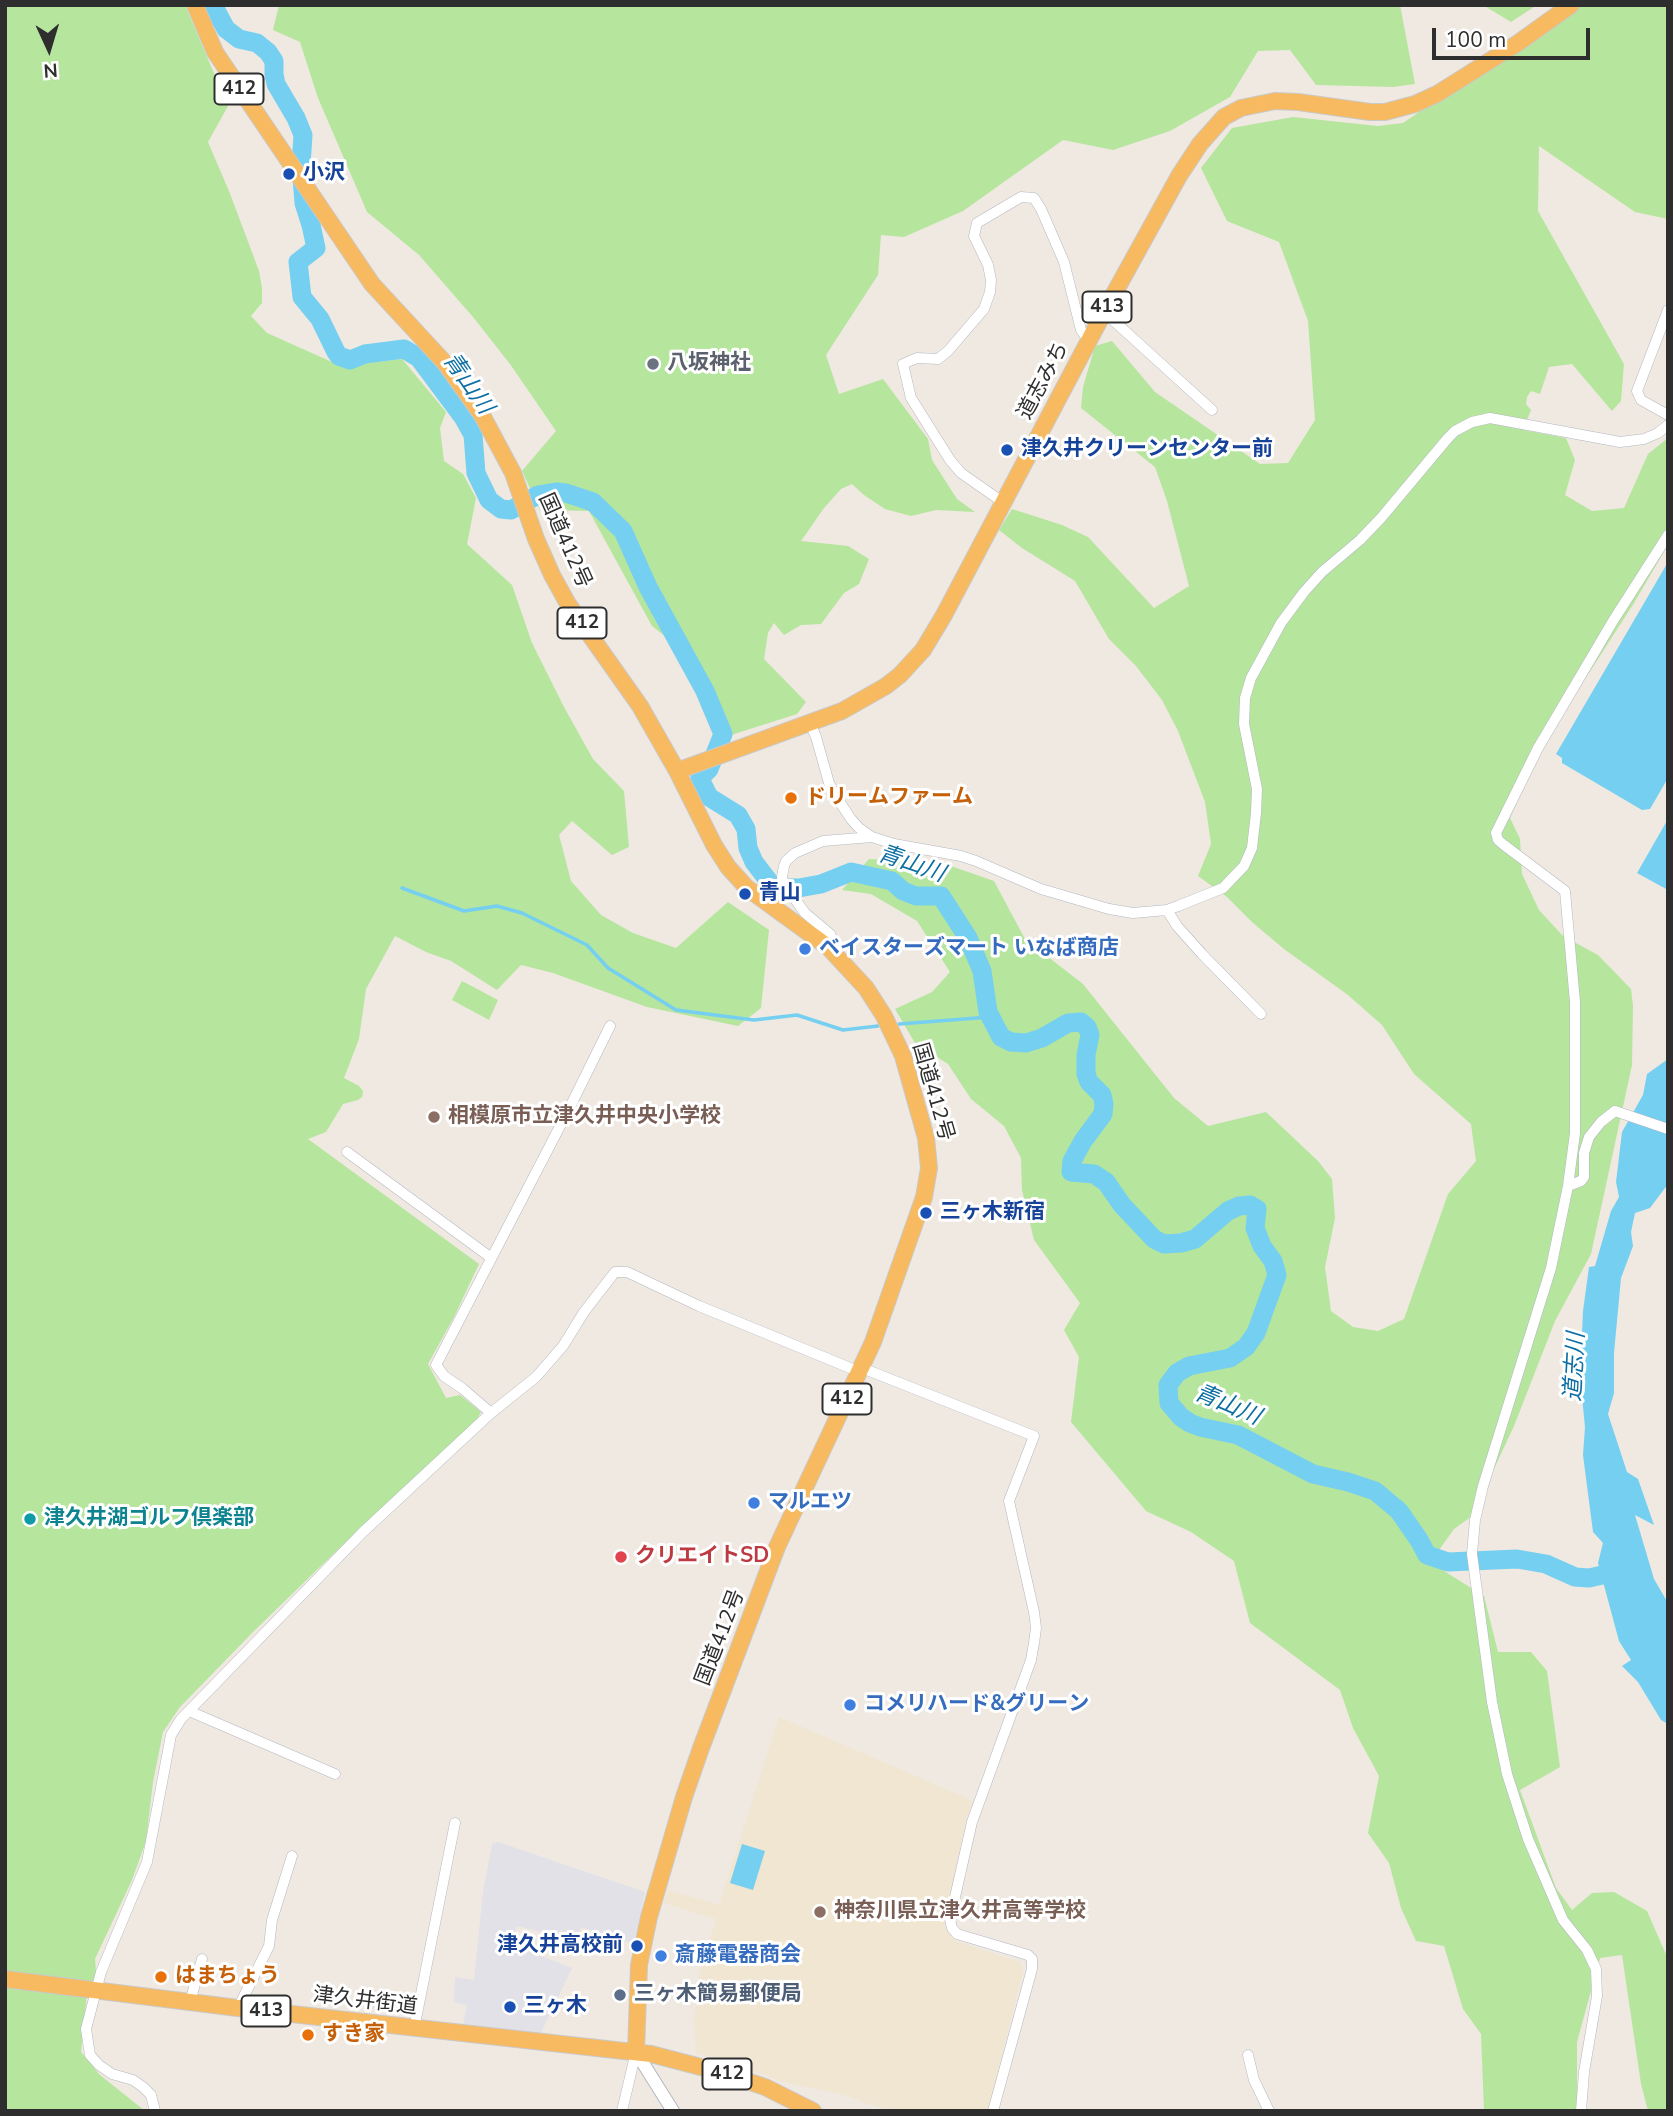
<!DOCTYPE html>
<meta charset="utf-8">
<style>
body{margin:0}
#map{position:relative;width:1673px;height:2116px;overflow:hidden;background:#efe9e1;font-family:"Nunito Sans",sans-serif}
canvas{display:block}
.frame{position:absolute;inset:0;border:7px solid #2e2e2e;pointer-events:none}
.north{position:absolute;left:14px;top:14px;width:70px;height:70px;-webkit-text-stroke:5px #fff;paint-order:stroke;rotate:176deg;font-size:19px;font-weight:700;line-height:28px;text-align:center;color:#2e2e2e}
.north::after{content:'';display:block;margin:auto;width:24px;height:32px;background:#2e2e2e;clip-path:polygon(50% 0,100% 100%,50% 72%,0 100%)}
.scale{position:absolute;left:1432px;top:28px;width:158px;height:32px;box-sizing:border-box;border:4px solid #2e2e2e;border-top:0;padding-left:9px;font-size:21px;line-height:24px;white-space:nowrap;color:#2e2e2e;-webkit-text-stroke:5px #fff;paint-order:stroke}
</style>
<div id="map">
<canvas width="1673" height="2116"></canvas>
<div class="frame"></div>
<div class="north">N</div>
<div class="scale">100 m</div>
</div>
<script>
const g = document.querySelector('canvas').getContext('2d');
g.lineJoin = 'round';
function fillPath(path, color) { g.fillStyle = color; g.fill(path, 'evenodd'); }
const poly = rows => new Path2D(rows.map(r => 'M' + r).join(''));
function strokePath(path, color, width, dash) { g.strokeStyle = color; g.lineWidth = width; g.lineCap = dash ? 'butt' : 'round'; g.setLineDash(dash || []); g.stroke(path); }
function drawText(font, color, halo, rows, align = 'center') {
  g.font = font + ' "Nunito Sans","Noto Sans JP",sans-serif'; g.lineWidth = 6; g.setLineDash([]); g.textBaseline = 'middle'; g.strokeStyle = halo; g.fillStyle = color; for (const [text, x, y, turn = 0] of rows) {
    g.save(); g.translate(x, y); g.rotate((+turn || 0) * Math.PI / 180); g.textAlign = isNaN(turn) ? turn : align; if (halo) g.strokeText(text, 0, 0); g.fillText(text, 0, 0); g.restore();
  }
}
const industrial = poly([
 [498,1842,645,1892,634,1944,581,1927,576,1941,517,1926,512,1944,572,1968,541,2033,463,2025,467,2005,454,2002,455,1977,474,1980,483,1892,492,1844]
]);
const education = poly([
 [779,1717,973,1801,966,1820,944,1925,955,1941,1016,1961,1020,1962,1023,1970,988,2111,889,2111,844,2095,779,2081,725,2060,696,2053,694,2015,704,1981,698,1979,716,1919,664,1903,668,1890,719,1905]
]);
const green = poly([
 [5,5,185,5,228,106,208,142,229,191,259,271,262,288,262,303,251,316,267,333,341,366,402,359,446,412,440,428,444,461,463,474,476,498,467,544,512,585,532,643,564,707,593,759,624,791,629,847,612,855,572,821,559,835,571,881,601,915,633,933,676,948,728,902,769,930,761,1008,738,1026,647,1007,553,973,521,965,497,990,451,961,426,952,395,936,366,989,359,1039,344,1078,359,1086,363,1091,362,1097,358,1100,343,1104,326,1132,308,1139,479,1264,454,1317,428,1364,446,1398,460,1395,481,1412,475,1423,358,1530,254,1631,180,1707,163,1732,153,1782,146,1841,132,1880,95,1959,97,1983,88,1983,81,2052,100,2075,145,2111,5,2111],
 [279,5,1400,5,1415,84,1393,87,1316,85,1290,50,1258,51,1230,97,1170,131,1113,150,1063,140,963,211,904,237,881,235,878,275,826,355,839,394,883,379,928,439,932,460,957,499,975,512,936,510,911,516,885,509,864,495,852,484,841,489,824,508,801,541,848,546,869,559,859,584,844,593,821,624,801,625,784,635,774,623,768,633,764,659,806,702,797,714,728,736,694,659,652,626,589,511,540,510,522,471,556,431,510,364,473,317,419,255,367,212,318,98,300,42,273,30],
 [1483,5,1537,5,1511,22],
 [1578,5,1668,5,1668,219,1635,212,1539,146,1538,211,1624,364,1621,401,1612,411,1572,364,1549,367,1540,394,1531,391,1527,397,1526,404,1531,410,1523,430,1566,438,1575,460,1565,495,1592,511,1624,508,1648,454,1668,438,1668,545,1634,603,1533,760,1526,782,1510,818,1520,839,1522,874,1539,910,1563,936,1598,955,1631,989,1633,1006,1632,1065,1591,1254,1555,1321,1514,1426,1472,1516,1454,1529,1439,1550,1417,1554,1484,1596,1498,1652,1531,1652,1547,1671,1560,1767,1520,1790,1556,1888,1572,1910,1592,1893,1614,1892,1647,1911,1668,1959,1668,2111,1648,2111,1641,2084,1622,1955,1600,1958,1577,2042,1577,2111,1484,2111,1481,2034,1463,2009,1444,1946,1416,1941,1401,1908,1389,1863,1368,1833,1379,1776,1353,1728,1340,1690,1250,1623,1234,1561,1191,1532,1146,1511,1071,1422,1079,1357,1064,1330,1080,1303,1034,1240,1022,1190,1021,1158,1004,1126,971,1099,948,1064,915,1043,895,1009,932,992,950,972,917,921,871,894,842,890,869,859,945,864,994,881,1025,939,1083,984,1174,1098,1208,1126,1266,1112,1318,1161,1332,1179,1335,1218,1325,1267,1331,1311,1353,1327,1378,1331,1404,1319,1448,1194,1476,1161,1471,1124,1414,1074,1382,1025,1348,995,1284,949,1253,923,1227,897,1198,876,1211,844,1205,802,1178,731,1162,700,1136,666,1109,639,1075,581,1022,548,999,530,1012,509,1062,525,1088,537,1154,608,1189,586,1167,501,1155,467,1081,408,1083,387,1095,346,1112,341,1155,392,1260,464,1288,463,1315,420,1308,321,1279,242,1227,221,1201,168,1232,128,1293,117,1378,126,1403,123],
 [462,981,498,1000,489,1020,452,1000]
]);
const water = poly([
 [1668,562,1668,778,1650,809,1642,810,1562,763,1562,758,1556,754],
 [1668,819,1668,890,1637,873],
 [1668,1059,1668,1184,1650,1208,1635,1213,1631,1232,1633,1246,1621,1278,1614,1353,1614,1393,1608,1414,1627,1472,1638,1479,1654,1525,1635,1515,1654,1579,1668,1603,1668,1724,1661,1720,1638,1682,1622,1666,1631,1660,1619,1641,1598,1563,1603,1543,1593,1532,1583,1455,1585,1427,1580,1376,1583,1311,1589,1267,1595,1266,1611,1211,1619,1197,1616,1182,1622,1132,1643,1095,1647,1074],
 [742,1844,765,1851,753,1890,730,1883]
]);
const stream = poly([
 [402,888,464,911,497,906,522,913,587,945,608,968,676,1010,754,1020,797,1015,843,1030,878,1026],
 [899,1024,990,1017]
]);
const river = poly([
 [213,5,226,29,239,39,257,43,268,52,274,61,274,74,276,84,296,118,303,135,301,165,304,203,311,225,316,248,298,262,302,297,320,319,336,352,339,356,350,360,365,354,404,349,419,358,463,417,473,435,476,473,489,500,501,509,511,510,538,495,556,492,566,493,593,502,623,531,648,587,705,691,723,734,709,769,700,778,702,783,709,797,738,815,746,829,748,848,754,862,774,888,799,888,821,884,851,872,892,881,903,891,916,896,941,896,968,938,982,971,988,1012,1001,1037,1011,1042,1026,1043,1042,1038,1068,1023,1081,1022,1087,1027,1090,1035,1086,1055,1086,1074,1089,1082,1102,1095,1104,1104,1103,1114,1083,1141,1072,1161,1071,1172,1094,1174,1106,1182,1122,1205,1154,1239,1164,1244,1181,1243,1195,1239,1228,1211,1239,1206,1250,1205,1257,1209,1255,1228,1262,1246,1273,1261,1277,1275,1256,1333,1246,1347,1230,1358,1189,1366,1177,1373,1168,1385,1169,1403,1181,1417,1190,1423,1200,1427,1238,1435,1313,1474,1348,1482,1375,1491,1399,1511,1419,1540,1427,1555,1448,1562,1517,1559,1546,1564,1575,1577,1589,1578,1625,1570]
]);
const minor = poly([
 [1668,310,1637,391,1641,400,1668,415],
 [1104,312,1212,410],
 [1004,503,961,473,950,460,911,398,903,364,917,358,938,359,948,351,984,309,990,292,991,280,988,265,974,236,977,223,1021,197,1034,198,1041,209,1064,262,1081,330,1089,341],
 [810,723,816,737,829,783,835,795,851,819,859,828,872,837,894,844,961,856,976,861,1041,889,1109,909,1133,913,1167,910,1178,906,1223,888,1244,866,1252,848,1256,813,1257,789,1244,724,1245,698,1251,678,1281,623,1304,592,1322,572,1360,540,1381,518,1448,438,1455,431,1472,422,1490,418,1620,442,1644,439,1658,433,1668,425],
 [1167,910,1177,926,1202,954,1261,1014],
 [828,947,833,941,830,934,805,913,784,884,782,877,784,866,786,861,795,853,823,841,872,837],
 [347,1152,490,1257],
 [1568,1186,1581,1181,1584,1177,1584,1153,1589,1137,1601,1122,1615,1111,1668,1129],
 [862,1368,1034,1436,1009,1501,1034,1612,1036,1628,1034,1643,1031,1660,972,1822,950,1919,952,1928,957,1934,1028,1955,1032,1959,1032,1969,993,2111],
 [491,1413,463,1389,444,1376,436,1365,571,1105,610,1026],
 [189,1711,335,1774],
 [190,2002,202,1959],
 [238,2008,269,1946,272,1920,292,1856],
 [414,2029,455,1823],
 [1248,2055,1254,2080,1269,2111],
 [155,2111,151,2095,143,2087,133,2080,112,2074,99,2065,90,2055,86,2029,101,1972,147,1862,171,1735,181,1719,363,1532,491,1413,536,1377,563,1346,584,1312,615,1272,627,1272,699,1306,860,1372],
 [622,2111,636,2052],
 [1581,2111,1584,2072,1597,1996,1596,1969,1587,1950,1563,1920,1528,1839,1507,1774,1492,1702,1472,1554,1475,1520,1483,1486,1551,1268,1568,1186,1575,1133,1575,1002,1565,891,1504,845,1498,840,1496,833,1538,748,1613,621,1668,535]
]);
const tertiary = poly([
 [636,2052,673,2111]
]);
const trunk = poly([
 [195,5,215,52,372,284,445,363,482,415,513,473,536,539,552,575,568,604,640,706,677,771,714,845,728,867,747,888,828,947,866,988,884,1016,903,1056,926,1138,929,1168,924,1197,873,1342,777,1547,701,1748,684,1797,649,1917,639,1965,636,2052],
 [677,771,842,711,886,686,900,675,923,650,944,615,1104,312,1179,176,1200,144,1224,117,1241,108,1275,101,1298,102,1370,112,1385,112,1415,104,1437,94,1518,43,1571,5],
 [5,1979,238,2008,651,2054,720,2072,765,2087,813,2111]
]);
const markers = [
 [289,174,7,"#1a4fb4"],
 [653,364,7,"#6b7280"],
 [1007,450,7,"#1a4fb4"],
 [791,798,7,"#e8710a"],
 [745,894,7,"#1a4fb4"],
 [805,949,7,"#3f7fe0"],
 [434,1117,7,"#8d6e63"],
 [926,1213,7,"#1a4fb4"],
 [754,1503,7,"#3f7fe0"],
 [30,1519,7,"#0f9aa8"],
 [621,1557,7,"#e0444e"],
 [850,1705,7,"#3f7fe0"],
 [820,1912,7,"#8d6e63"],
 [637,1946,7,"#1a4fb4"],
 [661,1956,7,"#3f7fe0"],
 [161,1977,7,"#e8710a"],
 [620,1995,7,"#5c6f8a"],
 [510,2007,7,"#1a4fb4"],
 [308,2035,7,"#e8710a"]
];
const shields = [
 [239,89,49],
 [1107,307,49],
 [582,623,49],
 [847,1399,49],
 [266,2011,49],
 [727,2074,49]
];
const shieldNames = [
 ["412",239,89],
 ["413",1107,307],
 ["412",582,623],
 ["412",847,1399],
 ["413",266,2011],
 ["412",727,2074]
];
const transitNames = [
 ["小沢",303,174],
 ["津久井クリーンセンター前",1021,450],
 ["青山",759,894],
 ["三ヶ木新宿",940,1213],
 ["津久井高校前",623,1946,"right"],
 ["三ヶ木",524,2007]
];
const worshipNames = [
 ["八坂神社",667,364]
];
const streetNames = [
 ["道志みち",1044,381,-62],
 ["国道412号",564,541,66],
 ["国道412号",932,1092,74],
 ["国道412号",721,1638,-69],
 ["津久井街道",365,2002,7]
];
const foodNames = [
 ["ドリームファーム",805,798],
 ["はまちょう",175,1977],
 ["すき家",322,2035]
];
const shopNames = [
 ["ベイスターズマート いなば商店",819,949],
 ["マルエツ",768,1503],
 ["コメリハード&グリーン",864,1705],
 ["斎藤電器商会",675,1956]
];
const educationNames = [
 ["相模原市立津久井中央小学校",448,1117],
 ["神奈川県立津久井高等学校",834,1912]
];
const cultureNames = [
 ["津久井湖ゴルフ倶楽部",44,1519]
];
const healthNames = [
 ["クリエイトSD",635,1557]
];
const serviceNames = [
 ["三ヶ木簡易郵便局",634,1995]
];
const waterNames = [
 ["青山川",467,384,55],
 ["青山川",911,865,19],
 ["道志川",1576,1367,-87],
 ["青山川",1227,1406,23]
];
fillPath(industrial, '#e3e1e8');
fillPath(education, '#f0e6d1');
fillPath(green, '#b6e59e');
fillPath(water, '#75cff0');
strokePath(stream, '#75cff0', 3.5);
strokePath(river, '#75cff0', 19);
strokePath(minor, '#b4b7c1', 11);
strokePath(tertiary, '#b4b7c1', 14);
strokePath(trunk, '#c9c9c9', 18);
strokePath(minor, '#fff', 10);
strokePath(tertiary, '#fff', 12);
strokePath(trunk, '#f8ba60', 16);
for (const [x, y, r, color] of markers) { const dot = new Path2D(); dot.arc(x, y, r, 0, 2 * Math.PI); g.fillStyle = color; g.fill(dot); strokePath(dot, '#fff', 2.5); }
for (const [x, y, w] of shields) { const box = new Path2D(); box.roundRect(x - w / 2, y - 15.5, w, 31, 5); g.fillStyle = '#fff'; g.fill(box); strokePath(box, '#2e2e2e', 2); }
drawText('bold 19px', '#2e2e2e', null, shieldNames);
drawText('bold 21px', '#164399', '#fff', transitNames, 'left');
drawText('bold 21px', '#5b616d', '#fff', worshipNames, 'left');
drawText('21px', '#2e2e2e', '#fff', streetNames);
drawText('bold 21px', '#c56008', '#fff', foodNames, 'left');
drawText('bold 21px', '#366cbe', '#fff', shopNames, 'left');
drawText('bold 21px', '#785e54', '#fff', educationNames, 'left');
drawText('bold 21px', '#0d838f', '#fff', cultureNames, 'left');
drawText('bold 21px', '#be3a42', '#fff', healthNames, 'left');
drawText('bold 21px', '#4e5e75', '#fff', serviceNames, 'left');
drawText('italic 23px', '#0d6fa3', '#fff', waterNames);
</script>
